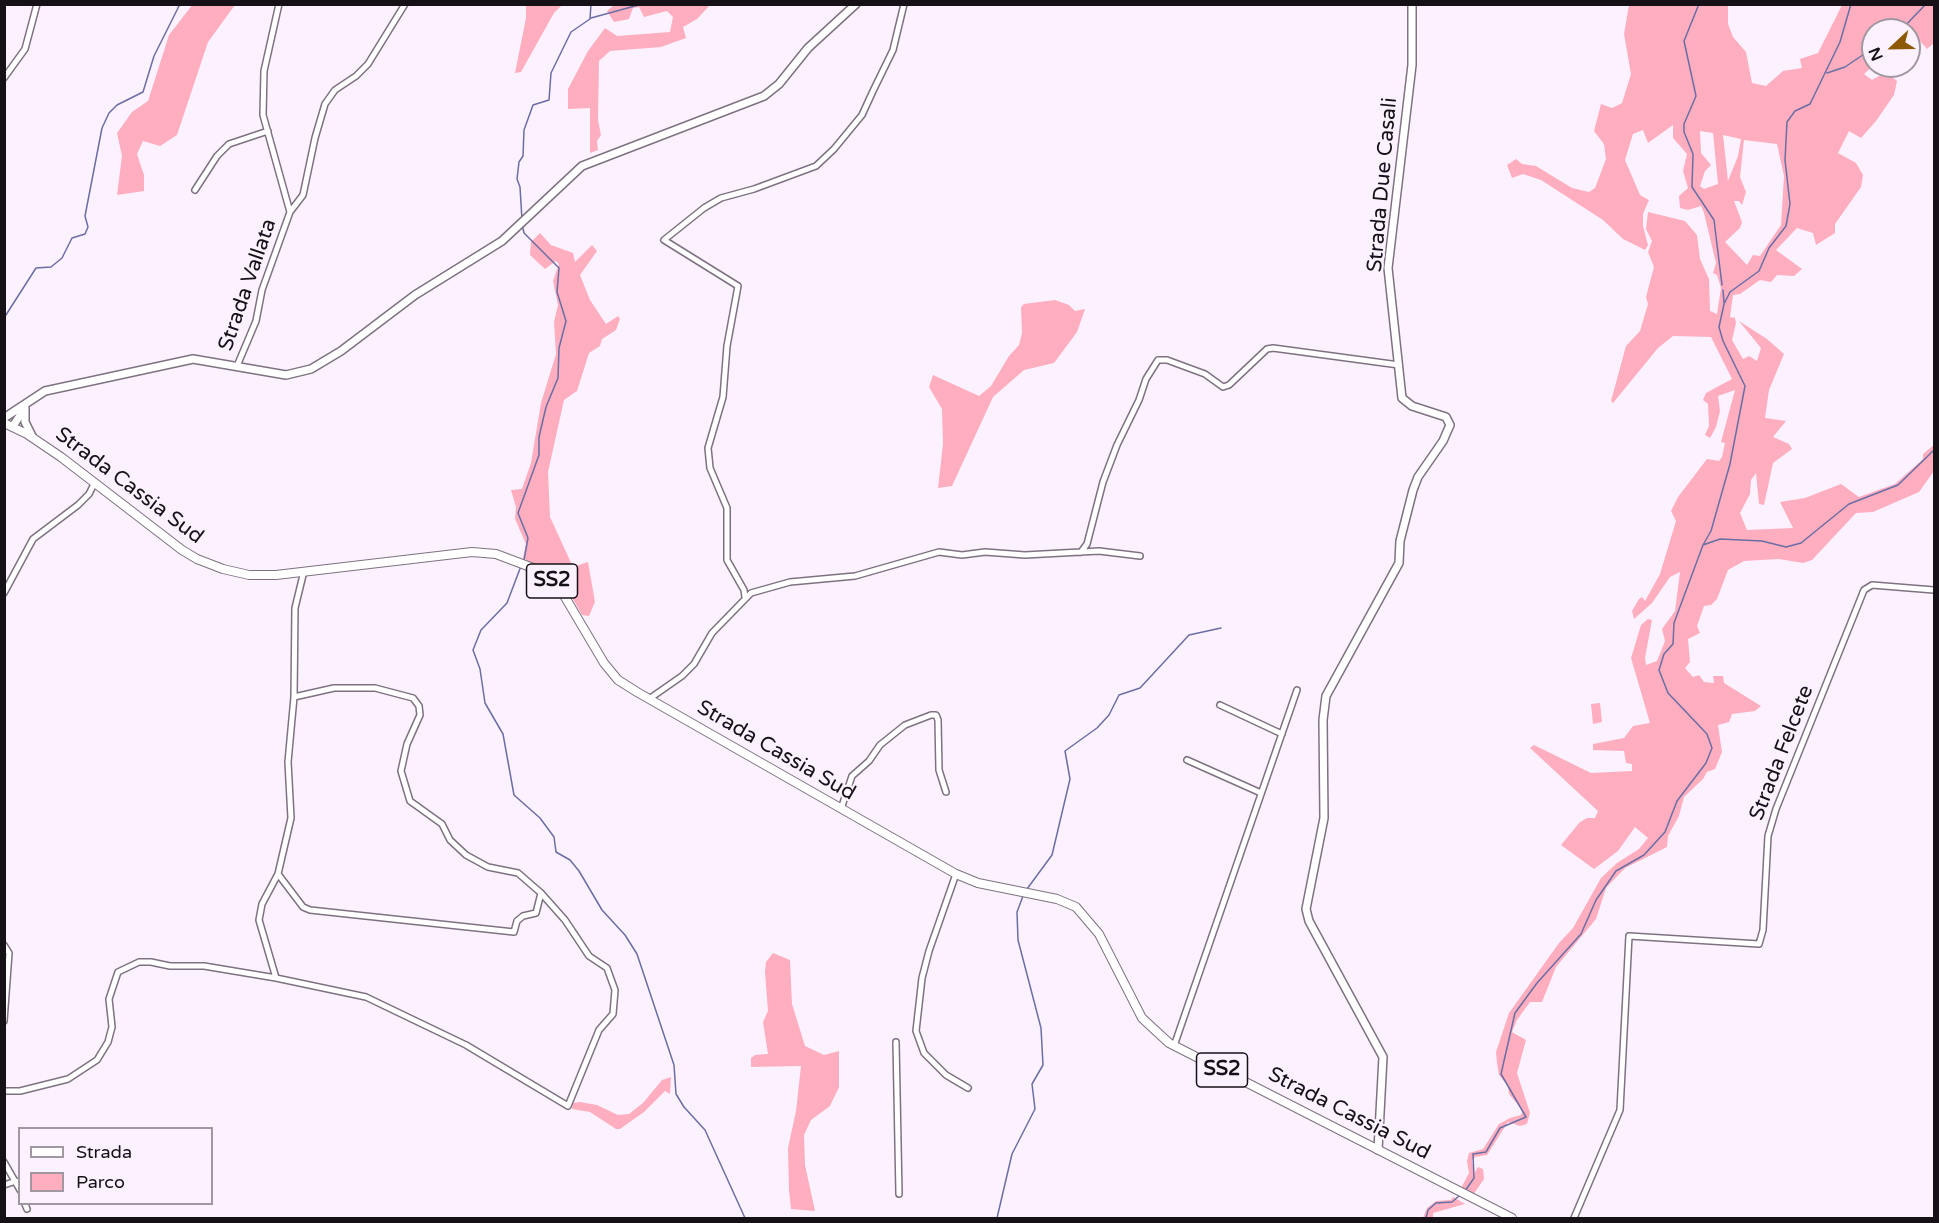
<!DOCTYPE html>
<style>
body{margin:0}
#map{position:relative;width:1939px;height:1223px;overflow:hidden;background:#fcf1fe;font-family:"Varela Round",sans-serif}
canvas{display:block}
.frame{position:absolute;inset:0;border:6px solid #161116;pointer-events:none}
.legend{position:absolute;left:18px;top:1127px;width:195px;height:78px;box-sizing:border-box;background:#fcf1fe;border:2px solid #a097a1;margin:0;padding:8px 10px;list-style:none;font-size:18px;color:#161116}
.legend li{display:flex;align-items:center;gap:12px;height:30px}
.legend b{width:30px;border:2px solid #a097a1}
.north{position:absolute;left:1861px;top:18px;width:60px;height:60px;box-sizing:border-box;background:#fcf1fe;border:2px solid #a097a1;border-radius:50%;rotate:248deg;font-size:16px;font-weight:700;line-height:24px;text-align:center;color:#161116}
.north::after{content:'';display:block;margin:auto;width:21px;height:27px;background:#8d5906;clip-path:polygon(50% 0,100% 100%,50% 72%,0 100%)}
</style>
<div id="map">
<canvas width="1939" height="1223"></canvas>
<div class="frame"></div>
<ul class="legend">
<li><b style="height:8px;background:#fff"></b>Strada</li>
<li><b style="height:16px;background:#feaebf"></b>Parco</li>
</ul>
<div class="north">N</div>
</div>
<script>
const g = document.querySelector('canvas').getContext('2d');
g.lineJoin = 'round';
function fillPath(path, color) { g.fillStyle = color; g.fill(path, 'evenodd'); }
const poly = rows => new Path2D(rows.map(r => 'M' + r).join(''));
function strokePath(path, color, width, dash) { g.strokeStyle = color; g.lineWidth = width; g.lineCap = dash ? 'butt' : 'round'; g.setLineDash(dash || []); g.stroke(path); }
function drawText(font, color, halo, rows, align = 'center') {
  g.font = font + ' "Varela Round",sans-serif'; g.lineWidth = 4.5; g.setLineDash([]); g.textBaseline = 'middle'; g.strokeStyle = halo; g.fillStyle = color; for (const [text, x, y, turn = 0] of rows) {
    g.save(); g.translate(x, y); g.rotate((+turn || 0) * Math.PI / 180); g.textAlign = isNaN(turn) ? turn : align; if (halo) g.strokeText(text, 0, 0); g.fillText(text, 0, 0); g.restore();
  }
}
const green = poly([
 [193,4,235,5,208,42,177,135,160,146,143,141,137,154,144,175,144,191,117,195,122,156,117,133,132,112,148,101,169,35],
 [526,5,562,5,554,13,521,72,515,73,526,18],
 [614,5,710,5,697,19,683,27,686,38,661,47,610,51,599,61,598,120,601,135,597,141,598,150,590,153,590,108,568,109,568,89,588,51,605,28,617,36,670,32,673,17,667,11,644,17,639,7,633,8,629,19,614,22,607,11],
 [1629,5,1728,5,1728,24,1733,37,1746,52,1752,83,1766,86,1783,71,1802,68,1800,59,1818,53,1842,5,1934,5,1934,43,1927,49,1914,34,1909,38,1909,30,1873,30,1873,66,1864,74,1872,80,1886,72,1897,81,1894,95,1876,121,1861,138,1849,131,1838,153,1856,163,1863,175,1861,187,1835,224,1835,233,1816,245,1813,233,1797,228,1776,250,1802,269,1794,276,1777,275,1771,282,1760,280,1740,294,1733,295,1730,317,1735,318,1736,323,1732,340,1743,359,1749,356,1757,361,1761,348,1739,321,1767,339,1784,354,1769,390,1765,418,1786,421,1773,437,1789,444,1792,449,1773,463,1764,505,1759,504,1756,473,1751,480,1750,494,1740,513,1747,530,1793,528,1780,502,1805,498,1841,484,1859,497,1895,484,1923,459,1923,454,1934,445,1934,471,1919,492,1873,512,1856,513,1812,560,1803,563,1779,559,1744,561,1728,570,1717,599,1711,605,1704,606,1697,626,1700,633,1688,639,1690,662,1685,668,1693,677,1699,675,1704,682,1714,683,1713,676,1723,676,1724,683,1761,706,1755,711,1732,714,1729,722,1718,725,1722,752,1715,769,1707,772,1703,779,1684,797,1679,816,1668,836,1667,847,1625,868,1606,888,1596,919,1556,967,1542,1002,1530,1002,1517,1020,1512,1032,1526,1040,1517,1073,1530,1113,1527,1124,1520,1126,1508,1122,1487,1155,1475,1157,1472,1160,1474,1174,1478,1167,1483,1169,1484,1179,1473,1195,1461,1188,1469,1173,1467,1161,1469,1153,1483,1149,1499,1124,1510,1118,1521,1115,1523,1111,1509,1094,1508,1086,1499,1075,1497,1063,1496,1052,1509,1013,1559,943,1573,928,1601,878,1617,863,1639,849,1648,838,1635,827,1618,851,1594,869,1561,845,1580,822,1587,818,1595,818,1598,811,1530,748,1534,745,1591,773,1632,771,1632,764,1626,763,1624,751,1593,750,1593,744,1624,738,1633,726,1650,723,1631,658,1641,625,1648,619,1652,620,1645,658,1646,665,1657,661,1665,641,1662,629,1675,611,1680,572,1670,577,1652,603,1634,619,1632,611,1639,599,1642,597,1645,601,1660,574,1676,521,1671,511,1678,497,1707,459,1719,461,1722,457,1725,443,1721,442,1735,390,1718,396,1720,411,1716,427,1710,438,1705,435,1709,426,1708,404,1703,400,1706,393,1732,379,1711,337,1673,336,1658,348,1613,403,1611,401,1626,346,1640,331,1648,304,1646,297,1654,267,1648,252,1652,241,1646,229,1648,212,1685,221,1697,235,1700,259,1709,279,1710,311,1717,314,1721,288,1717,275,1713,273,1716,263,1704,213,1701,206,1688,210,1680,208,1679,196,1688,188,1683,171,1687,154,1673,138,1673,125,1648,143,1643,130,1633,134,1625,160,1640,195,1649,200,1643,214,1643,226,1648,245,1645,250,1623,239,1603,220,1541,180,1523,174,1512,178,1507,165,1516,159,1522,164,1536,166,1572,188,1589,192,1595,188,1606,159,1604,144,1594,131,1601,104,1612,108,1622,103,1631,74,1624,34],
 [1700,131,1713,133,1718,184,1704,189,1700,186,1705,171,1711,165,1701,153],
 [1723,135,1741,139,1738,156,1728,181],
 [1744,140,1777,144,1784,176,1781,225,1760,256,1753,255,1747,265,1725,242,1740,228,1742,222,1734,201,1739,201,1742,205,1746,192,1740,177],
 [540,233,551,245,573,253,575,262,592,245,597,251,580,275,590,300,606,324,618,316,620,319,616,330,602,339,600,346,589,353,577,391,564,400,548,472,550,517,573,567,588,562,595,602,589,616,582,615,570,594,552,575,523,558,526,544,515,519,516,507,511,490,522,489,531,463,541,403,556,354,554,322,558,305,553,281,559,264,556,261,545,269,530,255,531,242],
 [1055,300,1069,305,1075,311,1085,309,1077,332,1054,363,1024,370,993,397,952,486,938,488,943,444,942,409,929,387,933,375,979,396,991,386,1009,356,1019,345,1022,333,1021,307,1024,304],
 [1600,703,1602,722,1593,724,1591,704],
 [773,953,790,960,792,1004,805,1046,824,1055,839,1051,839,1087,830,1106,811,1120,804,1135,805,1165,815,1211,791,1209,789,1190,788,1148,796,1111,801,1066,751,1067,751,1058,755,1055,768,1054,763,1022,768,1011,765,972,766,962],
 [671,1077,670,1094,665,1091,644,1112,620,1129,616,1129,590,1112,572,1109,573,1103,580,1102,597,1105,618,1115,629,1114,643,1103,662,1080],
 [1453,1197,1465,1204,1433,1213,1433,1218,1423,1218,1427,1208,1436,1201,1451,1200]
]);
const stream = poly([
 [1699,4,1684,41,1696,96,1684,124,1684,132,1693,154,1692,187,1714,220,1722,285],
 [591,18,642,4],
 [1901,30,1926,4],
 [1827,73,1845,67,1873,48],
 [522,220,520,187,517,179,519,162,523,156,524,130,533,105,549,100,551,73,571,32,590,19,591,4],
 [522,224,524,233,559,268,557,292,566,321,559,348,558,378,546,407,539,437,539,455,518,513,528,538,524,560],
 [1723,290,1724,303],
 [4,318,36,268,51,267,62,258,72,238,85,234,88,227,85,216,102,128,109,113,117,105,143,92,154,56,180,4],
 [1703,545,1720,539,1762,541,1786,547,1801,543,1849,504,1898,485,1934,450],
 [521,566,507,603,481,630,473,650,480,669,485,703,503,734,514,795,540,818,554,837,556,852,570,860,579,871,602,910,625,935,637,954,674,1065,676,1094,684,1107,705,1130,745,1218],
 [1027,889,1052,855,1070,779,1065,751,1097,728,1109,715,1119,695,1140,688,1189,635,1221,628],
 [1465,1191,1474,1178,1473,1154,1486,1152,1500,1128,1526,1117,1501,1074,1515,1013,1537,983,1581,934,1596,900,1616,871,1644,855,1665,832,1677,801,1706,763,1712,748,1707,734,1668,693,1659,670,1664,654,1673,644,1674,623,1703,545,1711,531,1730,464,1745,386,1723,341,1719,327,1724,304,1730,292,1759,271,1769,248,1786,226,1790,204,1785,160,1787,122,1795,111,1810,104,1840,42,1851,4],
 [997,1218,1012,1154,1035,1109,1032,1084,1043,1065,1041,1028,1018,940,1017,912,1023,896],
 [1426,1218,1428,1210,1436,1203,1452,1202,1459,1196]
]);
const street = poly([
 [4,78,25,49,37,4],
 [195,190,217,156,229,144,268,131],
 [290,212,303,195,315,138,325,104,335,90,356,76,368,64,405,4],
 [237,366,256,321,262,290,290,212,263,115,264,71,279,4],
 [1081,552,1087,544,1103,482,1117,445,1139,400,1146,379,1158,360,1167,360,1205,374,1223,387,1229,385,1267,349,1273,348,1399,365],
 [4,593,33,539,78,505,89,494,95,482],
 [745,597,744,590,727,560,727,508,710,468,708,448,723,397,727,346,738,286,664,240,704,208,721,198,754,189,816,166,834,149,862,115,873,91,893,50,904,4],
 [649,699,682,676,694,664,712,633,751,593,790,582,855,576,939,552,962,555,985,552,1025,555,1099,551,1140,556],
 [1220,705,1282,734],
 [1187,760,1261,793],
 [841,809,852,776,869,761,880,745,905,725,931,715,936,715,938,720,939,770,946,792],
 [278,874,303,907,310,910,514,932,517,921,523,916,536,913,541,893],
 [956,874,929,951,922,978,916,1031,924,1053,946,1075,968,1088],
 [4,945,9,953,4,1021],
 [276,978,259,920,262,904,278,874,291,818,288,762,294,697,295,608,304,571],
 [896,1042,899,1194],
 [1174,1046,1297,690],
 [4,1091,20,1091,68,1079,97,1060,108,1042,112,1027,109,999,118,972,139,962,151,962,170,966,204,966,276,978,366,997,466,1045,568,1106,599,1030,613,1014,615,990,607,968,589,956,565,920,541,893,518,873,488,867,466,855,450,840,442,824,410,801,401,771,407,744,420,715,419,706,413,698,375,688,334,688,294,697],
 [4,1162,20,1190],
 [4,1185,16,1181],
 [25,1204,27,1209],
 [1574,1218,1620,1110,1629,936,1759,944,1763,930,1768,836,1776,809,1864,590,1872,585,1934,590]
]);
const secondary = poly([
 [25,408,25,422,32,436],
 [4,418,45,391,193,359,286,375,311,369,341,351,415,295,502,241,582,166,764,96,779,84,808,48,856,4],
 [13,426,23,411],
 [1378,1150,1383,1057,1309,921,1306,909,1324,818,1323,720,1326,696,1399,563,1400,541,1413,490,1418,477,1443,441,1450,425,1446,417,1412,406,1402,398,1388,268,1412,65,1412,4]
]);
const primary = poly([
 [4,423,27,434,61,457,182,550,197,559,223,569,249,575,276,575,472,552,496,554,533,568,562,592,604,663,618,680,637,692,956,874,978,883,1057,899,1076,907,1099,934,1142,1018,1169,1043,1512,1218]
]);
const shields = [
 [552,581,51],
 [1222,1070,51]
];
const shieldNames = [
 ["SS2",552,581],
 ["SS2",1222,1070]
];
const streetNames = [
 ["Strada Due Casali",1383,185,-85],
 ["Strada Vallata",248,285,-71],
 ["Strada Cassia Sud",129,486,37],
 ["Strada Cassia Sud",776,751,30],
 ["Strada Felcete",1782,753,-69],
 ["Strada Cassia Sud",1349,1114,27]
];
fillPath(green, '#feaebf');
strokePath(stream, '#6a6ea5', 1.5);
strokePath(street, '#7e7280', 8);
strokePath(secondary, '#7e7280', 10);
strokePath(primary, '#7e7280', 10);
strokePath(street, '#fff', 5);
strokePath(secondary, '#fff', 7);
strokePath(primary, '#fff', 8);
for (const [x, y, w] of shields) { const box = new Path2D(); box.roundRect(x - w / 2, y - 17, w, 34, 4.5); g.fillStyle = '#fcf1fe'; g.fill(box); strokePath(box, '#161116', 1.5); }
drawText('bold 20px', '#161116', null, shieldNames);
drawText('21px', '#161116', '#fcf1fe', streetNames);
</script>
